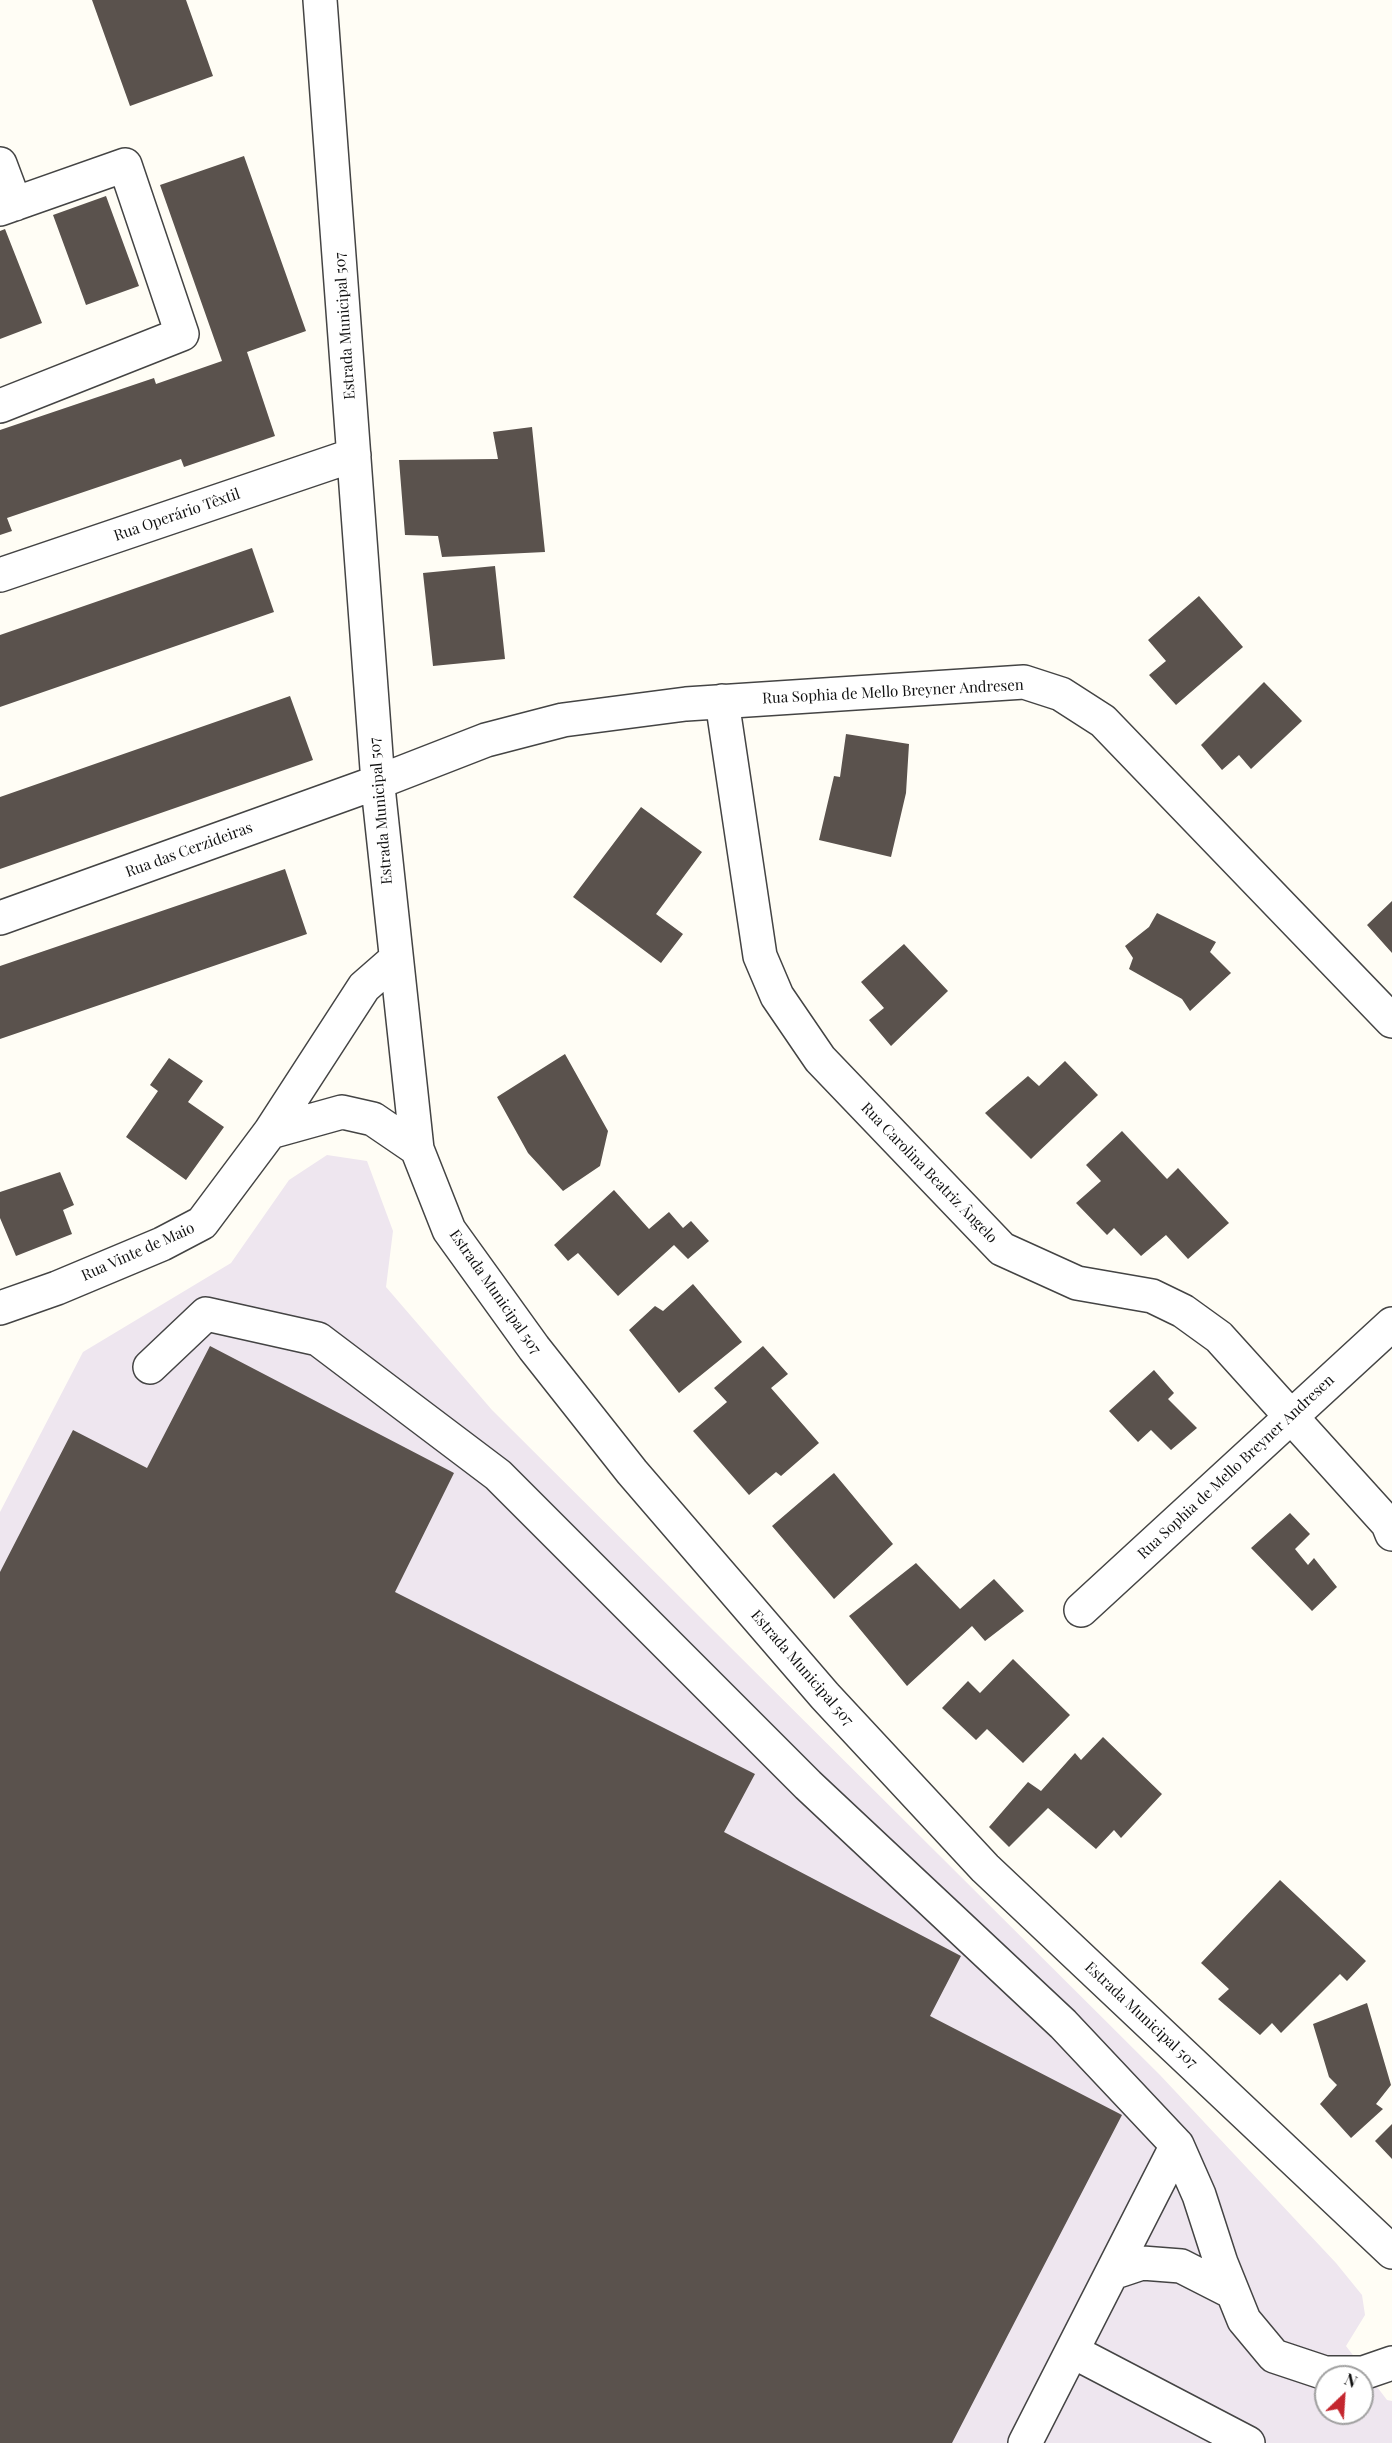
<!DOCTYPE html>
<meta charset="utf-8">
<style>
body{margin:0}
#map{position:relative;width:1392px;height:2443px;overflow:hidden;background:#fffdf5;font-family:"Playfair Display",serif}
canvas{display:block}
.north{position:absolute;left:1314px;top:2365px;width:60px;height:60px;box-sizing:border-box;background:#fff;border:2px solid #a0a0a0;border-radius:50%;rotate:25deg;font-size:16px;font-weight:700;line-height:24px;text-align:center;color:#111}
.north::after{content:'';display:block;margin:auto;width:21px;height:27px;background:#c4262e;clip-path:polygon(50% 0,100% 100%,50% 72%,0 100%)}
</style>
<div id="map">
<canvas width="1392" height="2443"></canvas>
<div class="north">N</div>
</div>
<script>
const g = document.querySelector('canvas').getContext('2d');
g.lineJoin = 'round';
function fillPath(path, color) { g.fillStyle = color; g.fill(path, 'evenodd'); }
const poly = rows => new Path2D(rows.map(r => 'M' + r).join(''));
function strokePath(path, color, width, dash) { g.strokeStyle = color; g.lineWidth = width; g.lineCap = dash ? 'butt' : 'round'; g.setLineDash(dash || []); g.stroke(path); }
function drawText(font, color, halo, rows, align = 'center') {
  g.font = font + ' "Playfair Display",serif'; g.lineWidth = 6; g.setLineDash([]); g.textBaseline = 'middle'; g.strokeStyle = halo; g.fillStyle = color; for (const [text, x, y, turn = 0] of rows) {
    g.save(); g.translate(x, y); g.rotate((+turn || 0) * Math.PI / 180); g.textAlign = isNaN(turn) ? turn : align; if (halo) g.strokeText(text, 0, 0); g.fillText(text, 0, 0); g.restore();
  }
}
const industrial = poly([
 [327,1155,367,1161,393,1231,386,1287,492,1410,1160,2075,1336,2263,1362,2295,1365,2315,1346,2346,1387,2400,1392,2401,1392,2443,0,2443,0,1512,83,1352,231,1263,289,1180],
 [1326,2377,1362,2377,1362,2413,1326,2413]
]);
const building = poly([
 [92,0,186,0,213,76,130,106],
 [244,156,306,331,247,352,275,436,184,467,181,459,7,518,12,531,0,535,0,430,154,378,156,384,222,361,160,185],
 [106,196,139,286,86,305,53,215],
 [5,229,42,323,0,339,0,231],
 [532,427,545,552,442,557,438,536,405,535,399,460,498,459,493,432],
 [252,548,274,612,0,707,0,635],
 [495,566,505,659,433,666,423,573],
 [1199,596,1243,647,1176,705,1149,675,1166,661,1148,640],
 [1264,682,1302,721,1251,769,1239,755,1222,770,1201,745],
 [290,696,313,760,0,869,0,797],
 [846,734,909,744,906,793,891,857,819,840,834,776,840,777],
 [641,807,702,852,656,914,683,934,661,963,573,897],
 [285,869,307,934,0,1039,0,966],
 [1392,901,1392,953,1367,925],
 [1157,913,1216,942,1210,952,1231,973,1190,1011,1182,999,1129,969,1133,958,1125,946,1149,927],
 [904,944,948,991,891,1046,869,1020,884,1008,861,982],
 [565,1054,608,1131,600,1166,563,1191,528,1153,497,1097],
 [169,1058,203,1081,188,1102,224,1127,186,1180,126,1137,158,1091,150,1085],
 [1065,1061,1098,1095,1031,1159,985,1113,1028,1076,1039,1086],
 [1122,1131,1167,1179,1178,1168,1229,1223,1188,1259,1166,1235,1141,1256,1114,1228,1107,1235,1076,1203,1101,1181,1086,1165],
 [60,1172,74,1205,63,1210,72,1234,16,1256,0,1218,0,1192],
 [614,1190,649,1229,669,1212,683,1228,691,1221,709,1241,688,1259,674,1245,618,1296,578,1253,568,1261,554,1245],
 [693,1284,742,1342,679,1393,629,1330,655,1306,663,1311],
 [210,1346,454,1473,395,1592,755,1774,724,1832,961,1956,930,2016,1122,2115,952,2443,0,2443,0,1572,73,1430,147,1468],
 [763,1346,788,1374,771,1388,819,1443,781,1476,776,1472,749,1495,693,1431,727,1402,714,1388],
 [1154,1370,1174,1393,1168,1399,1197,1428,1171,1450,1151,1430,1138,1442,1109,1411],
 [834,1473,893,1544,834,1599,772,1526],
 [1290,1513,1310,1534,1295,1549,1308,1565,1314,1558,1337,1587,1312,1611,1251,1548],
 [916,1563,960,1609,994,1579,1024,1611,985,1641,972,1626,907,1686,849,1616],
 [1013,1659,1070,1715,1023,1763,987,1729,976,1740,942,1708,968,1681,980,1693],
 [1103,1737,1162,1794,1121,1838,1114,1830,1096,1849,1048,1808,1009,1847,989,1827,1028,1782,1041,1791,1075,1753,1081,1760],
 [1280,1880,1366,1961,1347,1981,1340,1974,1281,2033,1272,2023,1260,2035,1218,1999,1229,1989,1201,1963],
 [1367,2003,1391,2085,1376,2104,1383,2109,1351,2138,1320,2104,1337,2085,1329,2077,1313,2024],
 [1392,2124,1392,2159,1375,2141]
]);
const minor = poly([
 [320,0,379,796,417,1149,449,1230,534,1348,632,1472,825,1696,985,1868,1392,2252],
 [0,164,15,204],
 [0,209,125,165,182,334,0,406],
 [0,575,354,455],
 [722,701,760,956,777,996,820,1059,1002,1249,1077,1283,1152,1296,1183,1311,1219,1337,1388,1524,1392,1534],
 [0,918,378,782,486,740,563,720,686,704,1024,682,1061,694,1103,721,1392,1021],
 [270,1132,342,1112,373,1119,417,1149],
 [0,1308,57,1288,162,1244,202,1223,270,1132,364,987,396,959],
 [150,1367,206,1314,318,1339,498,1475,808,1785,1063,2024,1177,2145,1025,2443],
 [1081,1610,1392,1324],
 [1177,2145,1199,2195,1221,2263,1244,2320,1274,2356,1325,2373,1363,2373,1392,2363],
 [1112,2273,1142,2263,1181,2266,1232,2292],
 [1072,2351,1248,2443]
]);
const streetNames = [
 ["Estrada Municipal 507",345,326,-94],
 ["Rua Operário Têxtil",177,515,-19],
 ["Rua Sophia de Mello Breyner Andresen",893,692,-3],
 ["Estrada Municipal 507",381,811,-95],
 ["Rua das Cerzideiras",189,850,-20],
 ["Rua Carolina Beatriz Ângelo",929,1173,46],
 ["Rua Vinte de Maio",138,1252,-24],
 ["Estrada Municipal 507",495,1292,55],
 ["Rua Sophia de Mello Breyner Andresen",1236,1467,-43],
 ["Estrada Municipal 507",802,1668,49],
 ["Estrada Municipal 507",1141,2015,43]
];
fillPath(industrial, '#eee6ef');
fillPath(building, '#5a524d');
strokePath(minor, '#444', 36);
strokePath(minor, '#fff', 33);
drawText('15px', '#111', '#fff', streetNames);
</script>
